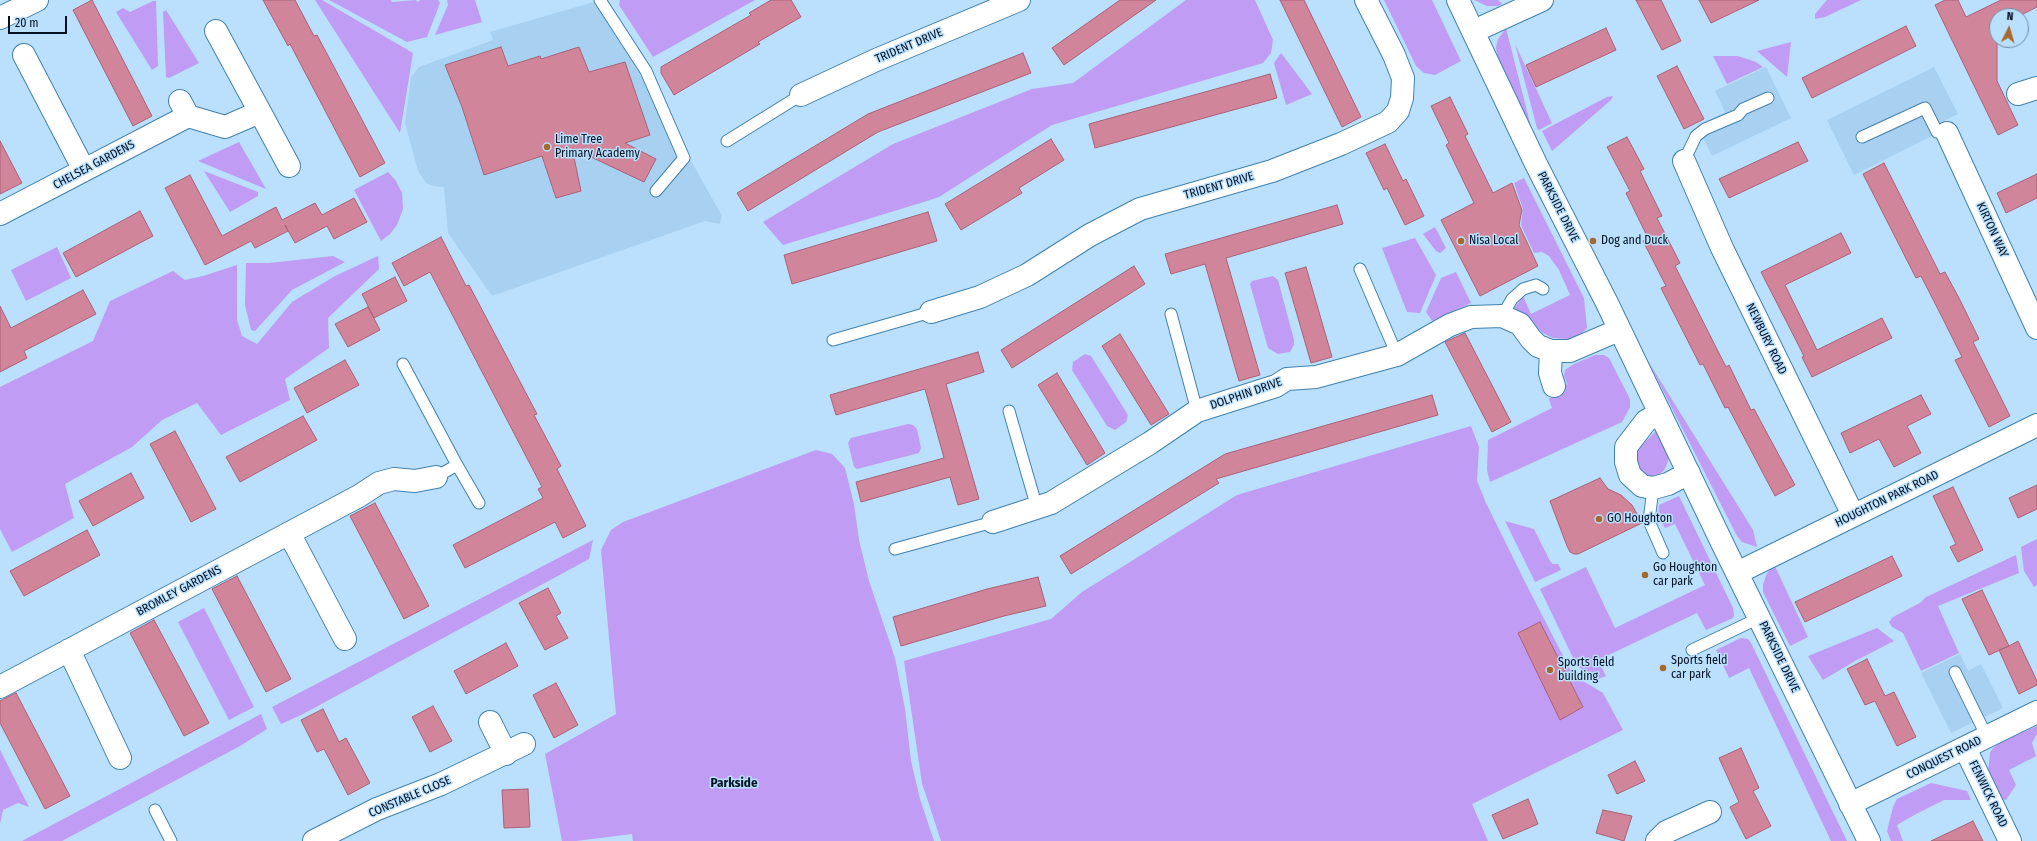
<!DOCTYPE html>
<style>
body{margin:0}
#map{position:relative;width:2037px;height:841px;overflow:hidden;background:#bae0fe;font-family:"Fira Sans Condensed",sans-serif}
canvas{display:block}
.north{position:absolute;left:1989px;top:8px;width:40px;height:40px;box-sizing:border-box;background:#bae0fe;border:1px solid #708da6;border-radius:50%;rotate:5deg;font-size:11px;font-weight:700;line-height:16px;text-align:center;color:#001021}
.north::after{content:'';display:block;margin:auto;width:14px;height:18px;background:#a6692d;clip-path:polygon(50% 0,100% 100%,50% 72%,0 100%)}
.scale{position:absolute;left:8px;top:16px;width:59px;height:18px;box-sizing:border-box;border:2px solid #001021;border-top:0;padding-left:5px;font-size:12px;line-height:14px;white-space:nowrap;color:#001021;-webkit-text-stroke:3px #bae0fe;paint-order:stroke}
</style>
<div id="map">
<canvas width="2037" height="841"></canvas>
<div class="north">N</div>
<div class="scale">20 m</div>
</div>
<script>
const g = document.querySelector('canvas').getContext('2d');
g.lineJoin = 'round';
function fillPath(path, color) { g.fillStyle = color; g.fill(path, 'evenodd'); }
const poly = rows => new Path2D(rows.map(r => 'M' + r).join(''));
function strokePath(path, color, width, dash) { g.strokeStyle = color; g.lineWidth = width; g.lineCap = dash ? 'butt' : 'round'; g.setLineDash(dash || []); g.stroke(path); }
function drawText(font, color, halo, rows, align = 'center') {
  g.font = font + ' "Fira Sans Condensed",sans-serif'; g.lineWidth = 3; g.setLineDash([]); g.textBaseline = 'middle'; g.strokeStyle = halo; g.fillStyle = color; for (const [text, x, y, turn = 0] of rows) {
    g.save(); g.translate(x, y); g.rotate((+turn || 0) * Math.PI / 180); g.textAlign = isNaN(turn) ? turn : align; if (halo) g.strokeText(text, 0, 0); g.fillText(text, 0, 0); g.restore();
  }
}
const built = poly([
 [594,2,662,109,722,216,720,224,705,221,492,296,448,233,444,187,433,186,426,183,418,171,405,123,411,77,419,67,493,40,490,32],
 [1766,67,1791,118,1712,156,1697,126,1725,112,1715,91],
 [1934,67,1958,114,1928,129,1932,136,1854,175,1827,120],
 [1960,654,1968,671,1981,664,2003,708,1951,733,1921,673]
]);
const green = poly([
 [315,0,322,0,413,53,400,133],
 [329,0,391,0,392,2,416,0,417,2,421,0,438,0,440,3,427,37,407,42],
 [447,0,475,0,482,22,435,35,448,5],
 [620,0,755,0,653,57,619,5],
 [1186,0,1255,0,1273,40,1271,53,1263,63,1052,125,939,197,927,201,783,245,763,222,893,144,1032,89,1073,83],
 [1384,0,1432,0,1461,61,1435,75,1424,73,1416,66],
 [1474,0,1498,0,1502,4,1498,6,1487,6],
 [1827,0,1861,0,1825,17,1815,19,1815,14],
 [153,1,156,1,158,66,152,70,116,12,123,8,130,12],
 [166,10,199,63,169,78,166,77,163,12],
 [1506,28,1532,131,1497,55,1496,47,1498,39],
 [1791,42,1787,77,1757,51],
 [1515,44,1552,123,1539,130,1537,128],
 [1281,53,1312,94,1286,105,1274,63],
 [1713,56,1738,56,1756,62,1763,67,1727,84],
 [1613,96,1611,100,1552,151,1542,131,1607,97],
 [239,142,266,189,198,161],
 [204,171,258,192,258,196,230,212],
 [388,172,396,181,402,193,403,209,397,225,390,234,381,241,354,190],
 [1524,178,1584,298,1587,328,1581,334,1569,339,1553,338,1543,333,1535,326,1523,320,1513,310,1523,296,1531,314,1570,295,1559,270,1549,256,1542,252,1534,253,1521,225,1523,209,1514,183],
 [1435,227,1446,248,1440,253,1436,251,1423,234],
 [1415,238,1436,275,1420,313,1407,312,1382,248],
 [57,247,71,278,26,301,11,270],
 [333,256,345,262,292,290,255,331,251,330,245,305,246,263,269,263],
 [378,256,379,269,328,318,329,348,285,379,290,400,221,435,197,403,162,420,132,447,65,484,74,518,12,552,0,529,0,387,93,341,110,301,173,271,185,280,203,276,237,265,237,320,242,336,257,344,292,302,335,276],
 [1456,272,1471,303,1432,321,1426,312,1441,278],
 [1273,276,1278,280,1294,340,1294,345,1290,352,1278,354,1268,348,1250,284,1252,281],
 [1085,354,1091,356,1128,415,1126,422,1115,430,1107,426,1072,370,1073,362],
 [1595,355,1604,355,1609,358,1630,399,1630,407,1622,422,1490,482,1487,470,1488,440,1552,408,1549,399,1567,384,1564,376,1565,370,1574,364],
 [1648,361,1753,530,1757,547,1742,542,1737,536],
 [908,424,913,425,917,429,921,448,919,453,857,469,854,467,848,443,851,438],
 [1471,426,1479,447,1477,481,1486,503,1527,586,1573,675,1603,693,1623,730,1472,804,1488,841,941,841,922,783,904,661,1051,619,1082,592,1237,495],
 [1656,431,1669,458,1665,469,1659,475,1652,477,1644,475,1638,470,1635,456,1639,448],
 [816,450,832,454,845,468,854,504,859,540,869,581,895,658,905,709,911,761,920,799,934,841,633,841,632,834,576,841,562,841,545,754,616,714,601,550,611,530,623,522],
 [1679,496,1733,608,1734,615,1733,618,1706,630,1697,613,1598,660,1606,676,1598,679,1577,666,1540,589,1586,567,1615,628,1705,585,1675,524,1665,528,1658,517,1659,505],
 [1505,521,1534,529,1550,561,1553,564,1558,564,1561,570,1535,582],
 [2037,539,2037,585,2034,587,2024,571,2021,547],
 [593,540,589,559,303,714,281,724,272,707],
 [2016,555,2019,573,1938,606,1959,653,1921,671,1903,633,1892,627,1889,622,1893,617,1920,603,1926,597],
 [1774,564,1808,637,1790,646,1763,592,1763,585,1766,575],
 [204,608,254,707,229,720,178,622],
 [1877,628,1894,641,1855,661,1823,680,1808,656],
 [1741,638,1748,639,1751,643,1847,841,1831,841,1749,668,1729,678,1716,650],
 [261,714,267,729,240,746,62,841,22,841],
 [2037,726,2037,734,2032,743,2036,756,2009,770,2016,785,2006,800,2001,799,1988,771,1990,753,1993,748,2002,741],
 [0,750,29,807,18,803,3,810,0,824],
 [1931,783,1967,791,1971,800,1944,800,1916,814,1897,825,1903,841,1891,841,1887,831,1893,807,1897,799]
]);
const building = poly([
 [92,0,152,116,133,126,73,10,92,0],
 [263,0,295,0,314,36,317,35,385,163,360,177,290,44,288,46,263,0],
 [771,0,791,0,801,17,758,42,760,44,674,95,661,73,661,67,751,15,749,13,771,0],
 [1120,0,1156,0,1064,65,1052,48,1120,0],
 [1280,0,1304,0,1361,117,1342,127,1280,0],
 [1636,0,1661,0,1681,41,1662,50,1636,0],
 [1699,0,1759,0,1711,23,1699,0],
 [1945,0,1958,0,1966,17,2001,0,2037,0,2037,7,2019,16,1997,16,1997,81,2018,125,1998,135,1935,5,1945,0],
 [1906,26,1916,46,1812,98,1802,78,1906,26],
 [1606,28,1616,50,1536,87,1526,65,1606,28],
 [501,47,508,66,540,56,541,59,579,47,589,72,625,62,650,135,625,143,656,159,644,182,572,148,581,191,556,198,542,156,484,175,462,107,445,65,501,47],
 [1023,53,1031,73,878,132,748,211,737,193,868,114,1023,53],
 [1677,66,1704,119,1684,129,1657,76,1677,66],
 [1270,74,1277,98,1095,148,1089,124,1270,74],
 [1450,97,1468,134,1465,136,1493,193,1512,183,1522,210,1519,225,1538,266,1480,296,1441,220,1474,203,1446,145,1449,143,1431,106,1450,97],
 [1627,137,1644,169,1640,171,1662,216,1657,218,1680,263,1675,266,1726,367,1729,365,1751,410,1754,409,1795,485,1775,496,1728,407,1725,408,1703,364,1700,365,1661,288,1666,286,1643,241,1648,238,1626,193,1630,191,1607,147,1627,137],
 [1051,139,1064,160,1019,188,1022,193,961,230,945,204,1051,139],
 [0,141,22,183,0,194,0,141],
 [1798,142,1808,161,1729,198,1719,179,1798,142],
 [1385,144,1403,181,1406,179,1424,216,1405,225,1387,188,1384,190,1366,153,1385,144],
 [1884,163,1940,274,1945,272,1961,302,1979,339,1973,342,2010,416,1989,427,1955,360,1962,357,1943,319,1921,276,1916,278,1863,174,1884,163],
 [2037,174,2037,198,2006,213,1997,193,2037,174],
 [190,175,222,236,276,207,282,220,315,203,322,215,354,198,367,222,334,239,327,226,295,243,285,225,288,231,255,248,251,241,205,265,165,188,190,175],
 [1337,205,1343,224,1226,258,1260,375,1239,381,1205,264,1171,274,1165,254,1337,205],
 [140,211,153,236,76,277,63,253,140,211],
 [928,212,937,241,792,284,784,255,928,212],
 [1841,233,1851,253,1785,285,1817,350,1882,318,1892,338,1812,377,1802,357,1804,356,1761,272,1841,233],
 [441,237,466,286,469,285,537,414,534,415,561,466,557,469,586,526,563,538,555,522,465,568,453,545,543,498,538,489,542,487,430,272,404,286,392,263,441,237],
 [1134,266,1145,284,1012,368,1001,350,1134,266],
 [1306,267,1332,357,1311,363,1285,273,1306,267],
 [395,277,407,301,374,318,362,294,395,277],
 [83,290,96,314,24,351,27,358,0,372,0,306,11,328,83,290],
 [368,307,380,330,348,347,335,324,368,307],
 [1465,333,1511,422,1492,432,1445,342,1465,333],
 [1120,334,1169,414,1151,425,1102,346,1120,334],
 [978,352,984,372,946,384,979,499,958,505,950,477,861,502,856,482,944,458,925,389,836,415,830,395,978,352],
 [345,360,359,385,307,413,294,388,345,360],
 [1057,373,1105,453,1087,465,1038,385,1057,373],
 [1432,395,1438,415,1216,479,1219,483,1071,574,1060,556,1225,454,1432,395],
 [1921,395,1931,414,1907,426,1921,453,1894,467,1879,439,1850,453,1841,433,1921,395],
 [303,416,317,440,240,482,226,457,303,416],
 [175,431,216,509,191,522,150,444,175,431],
 [131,473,144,498,93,526,79,501,131,473],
 [1600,478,1608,489,1621,495,1632,505,1642,523,1578,554,1574,554,1570,552,1567,546,1550,501,1600,478],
 [2037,485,2037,509,2018,518,2009,498,2037,485],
 [1953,487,1983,550,1958,562,1950,547,1956,544,1933,496,1953,487],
 [375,503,429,606,404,619,350,516,375,503],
 [87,530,100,555,24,596,10,571,87,530],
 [1892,556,1902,576,1805,622,1795,602,1892,556],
 [237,576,291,679,266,692,212,589,237,576],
 [1038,577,1046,606,1004,616,901,646,893,617,987,589,1038,577],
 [548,588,561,613,556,616,568,638,545,650,519,603,548,588],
 [1982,590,2009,646,2018,641,2037,681,2037,685,2019,694,1999,650,2009,646,1989,655,1962,599,1982,590],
 [154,620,209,723,184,736,130,633,154,620],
 [1540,622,1583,707,1560,720,1518,633,1540,622],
 [506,643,518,666,466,694,454,671,506,643],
 [1867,659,1885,696,1894,692,1916,737,1897,746,1875,701,1865,705,1847,669,1867,659],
 [556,683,578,725,554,738,533,695,556,683],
 [16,693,70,796,45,809,0,723,0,701,16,693],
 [433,706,452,741,430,752,412,717,433,706],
 [323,709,339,742,346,738,370,783,348,795,324,749,317,752,301,720,323,709],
 [1741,748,1759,788,1753,791,1771,826,1746,839,1730,807,1739,802,1719,758,1741,748],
 [1635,761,1645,781,1617,794,1608,775,1635,761],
 [528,789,530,827,504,828,502,790,528,789],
 [1528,799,1538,824,1503,839,1492,815,1528,799],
 [1603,810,1632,816,1624,841,1596,833,1603,810],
 [1973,821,1983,841,1931,841,1973,821]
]);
const service = poly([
 [600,0,646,71,684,158,656,191],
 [1862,137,1925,108,1937,132,1947,133],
 [727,141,801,95],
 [1684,161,1696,136,1705,129,1738,115,1743,109,1768,98],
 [1360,269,1397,355],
 [1171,314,1197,411],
 [1502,316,1512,299,1523,289,1536,285,1543,289],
 [833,340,931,312],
 [403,364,457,465,479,503],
 [1009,411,1037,508],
 [436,477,457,465],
 [1653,488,1649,521,1663,553],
 [895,549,993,522],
 [1692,650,1759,618],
 [1955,672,1987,737],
 [155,810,171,841]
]);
const minor = poly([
 [1458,0,1536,164,1607,303,1725,549,1869,841],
 [0,18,37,0],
 [1474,31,1542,0],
 [24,55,84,170],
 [2018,94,2037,88],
 [801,95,876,60,1019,0],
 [180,101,188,116,225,127,260,112,216,31],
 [260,112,289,166],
 [1947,133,2037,328],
 [1684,161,1722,248,1853,515],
 [0,214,188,116],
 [931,312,980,297,1027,275,1090,235,1140,209,1272,171,1341,144,1388,122,1398,111,1402,98,1403,78,1394,55,1366,0],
 [1551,351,1550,373,1554,386],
 [1660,413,1646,421,1626,447,1626,462,1630,475,1642,486,1653,488,1668,484,1689,473],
 [993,522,1051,503,1150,443,1197,411,1276,386,1287,379,1316,377,1397,355,1450,325,1471,317,1502,316,1520,324,1531,339,1538,346,1551,351,1570,351,1619,330],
 [289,533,345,639],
 [1737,573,2037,425],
 [69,650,120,758],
 [0,687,359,496,379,483,394,479,415,481,436,477],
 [490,722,506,754],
 [1965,748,2010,841],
 [1850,804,2037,712],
 [314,841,377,809,441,784,524,744],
 [1657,841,1666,832,1710,812]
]);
const markers = [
 [547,147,4,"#a6692d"],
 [1461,241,4,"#a6692d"],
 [1593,241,4,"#a6692d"],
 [1599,519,4,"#a6692d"],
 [1645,575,4,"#a6692d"],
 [1663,668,4,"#a6692d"],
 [1550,670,4,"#a6692d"]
];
const streetNames = [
 ["TRIDENT DRIVE",909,46,-23],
 ["CHELSEA GARDENS",94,165,-28],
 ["TRIDENT DRIVE",1219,186,-16],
 ["PARKSIDE DRIVE",1558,207,63],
 ["KIRTON WAY",1992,230,65],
 ["NEWBURY ROAD",1766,339,64],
 ["DOLPHIN DRIVE",1246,394,-19],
 ["HOUGHTON PARK ROAD",1887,499,-26],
 ["BROMLEY GARDENS",179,591,-28],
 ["PARKSIDE DRIVE",1779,657,64],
 ["CONQUEST ROAD",1944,758,-26],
 ["FENWICK ROAD",1988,794,64],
 ["CONSTABLE CLOSE",410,797,-23]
];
const poiNames = [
 ["Lime Tree",555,140],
 ["Primary Academy",555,154],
 ["Nisa Local",1469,241],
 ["Dog and Duck",1601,241],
 ["GO Houghton",1607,519],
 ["Go Houghton",1653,568],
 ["car park",1653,582],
 ["Sports field",1671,661],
 ["car park",1671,675],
 ["Sports field",1558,663],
 ["building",1558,677]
];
const neighbourhoodNames = [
 ["Parkside",734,783]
];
fillPath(built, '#a8d0f1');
fillPath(green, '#c09cf4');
fillPath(building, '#d0859a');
strokePath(building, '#a96176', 1);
strokePath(service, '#4181ae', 13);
strokePath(minor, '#4181ae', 24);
strokePath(service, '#fff', 11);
strokePath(minor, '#fff', 22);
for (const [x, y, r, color] of markers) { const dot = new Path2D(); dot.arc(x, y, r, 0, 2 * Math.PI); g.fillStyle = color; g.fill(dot); strokePath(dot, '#bae0fe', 1.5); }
drawText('12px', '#001021', '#bae0fe', streetNames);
drawText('12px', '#001021', '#bae0fe', poiNames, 'left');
drawText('bold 13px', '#001021', '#bae0fe', neighbourhoodNames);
</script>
